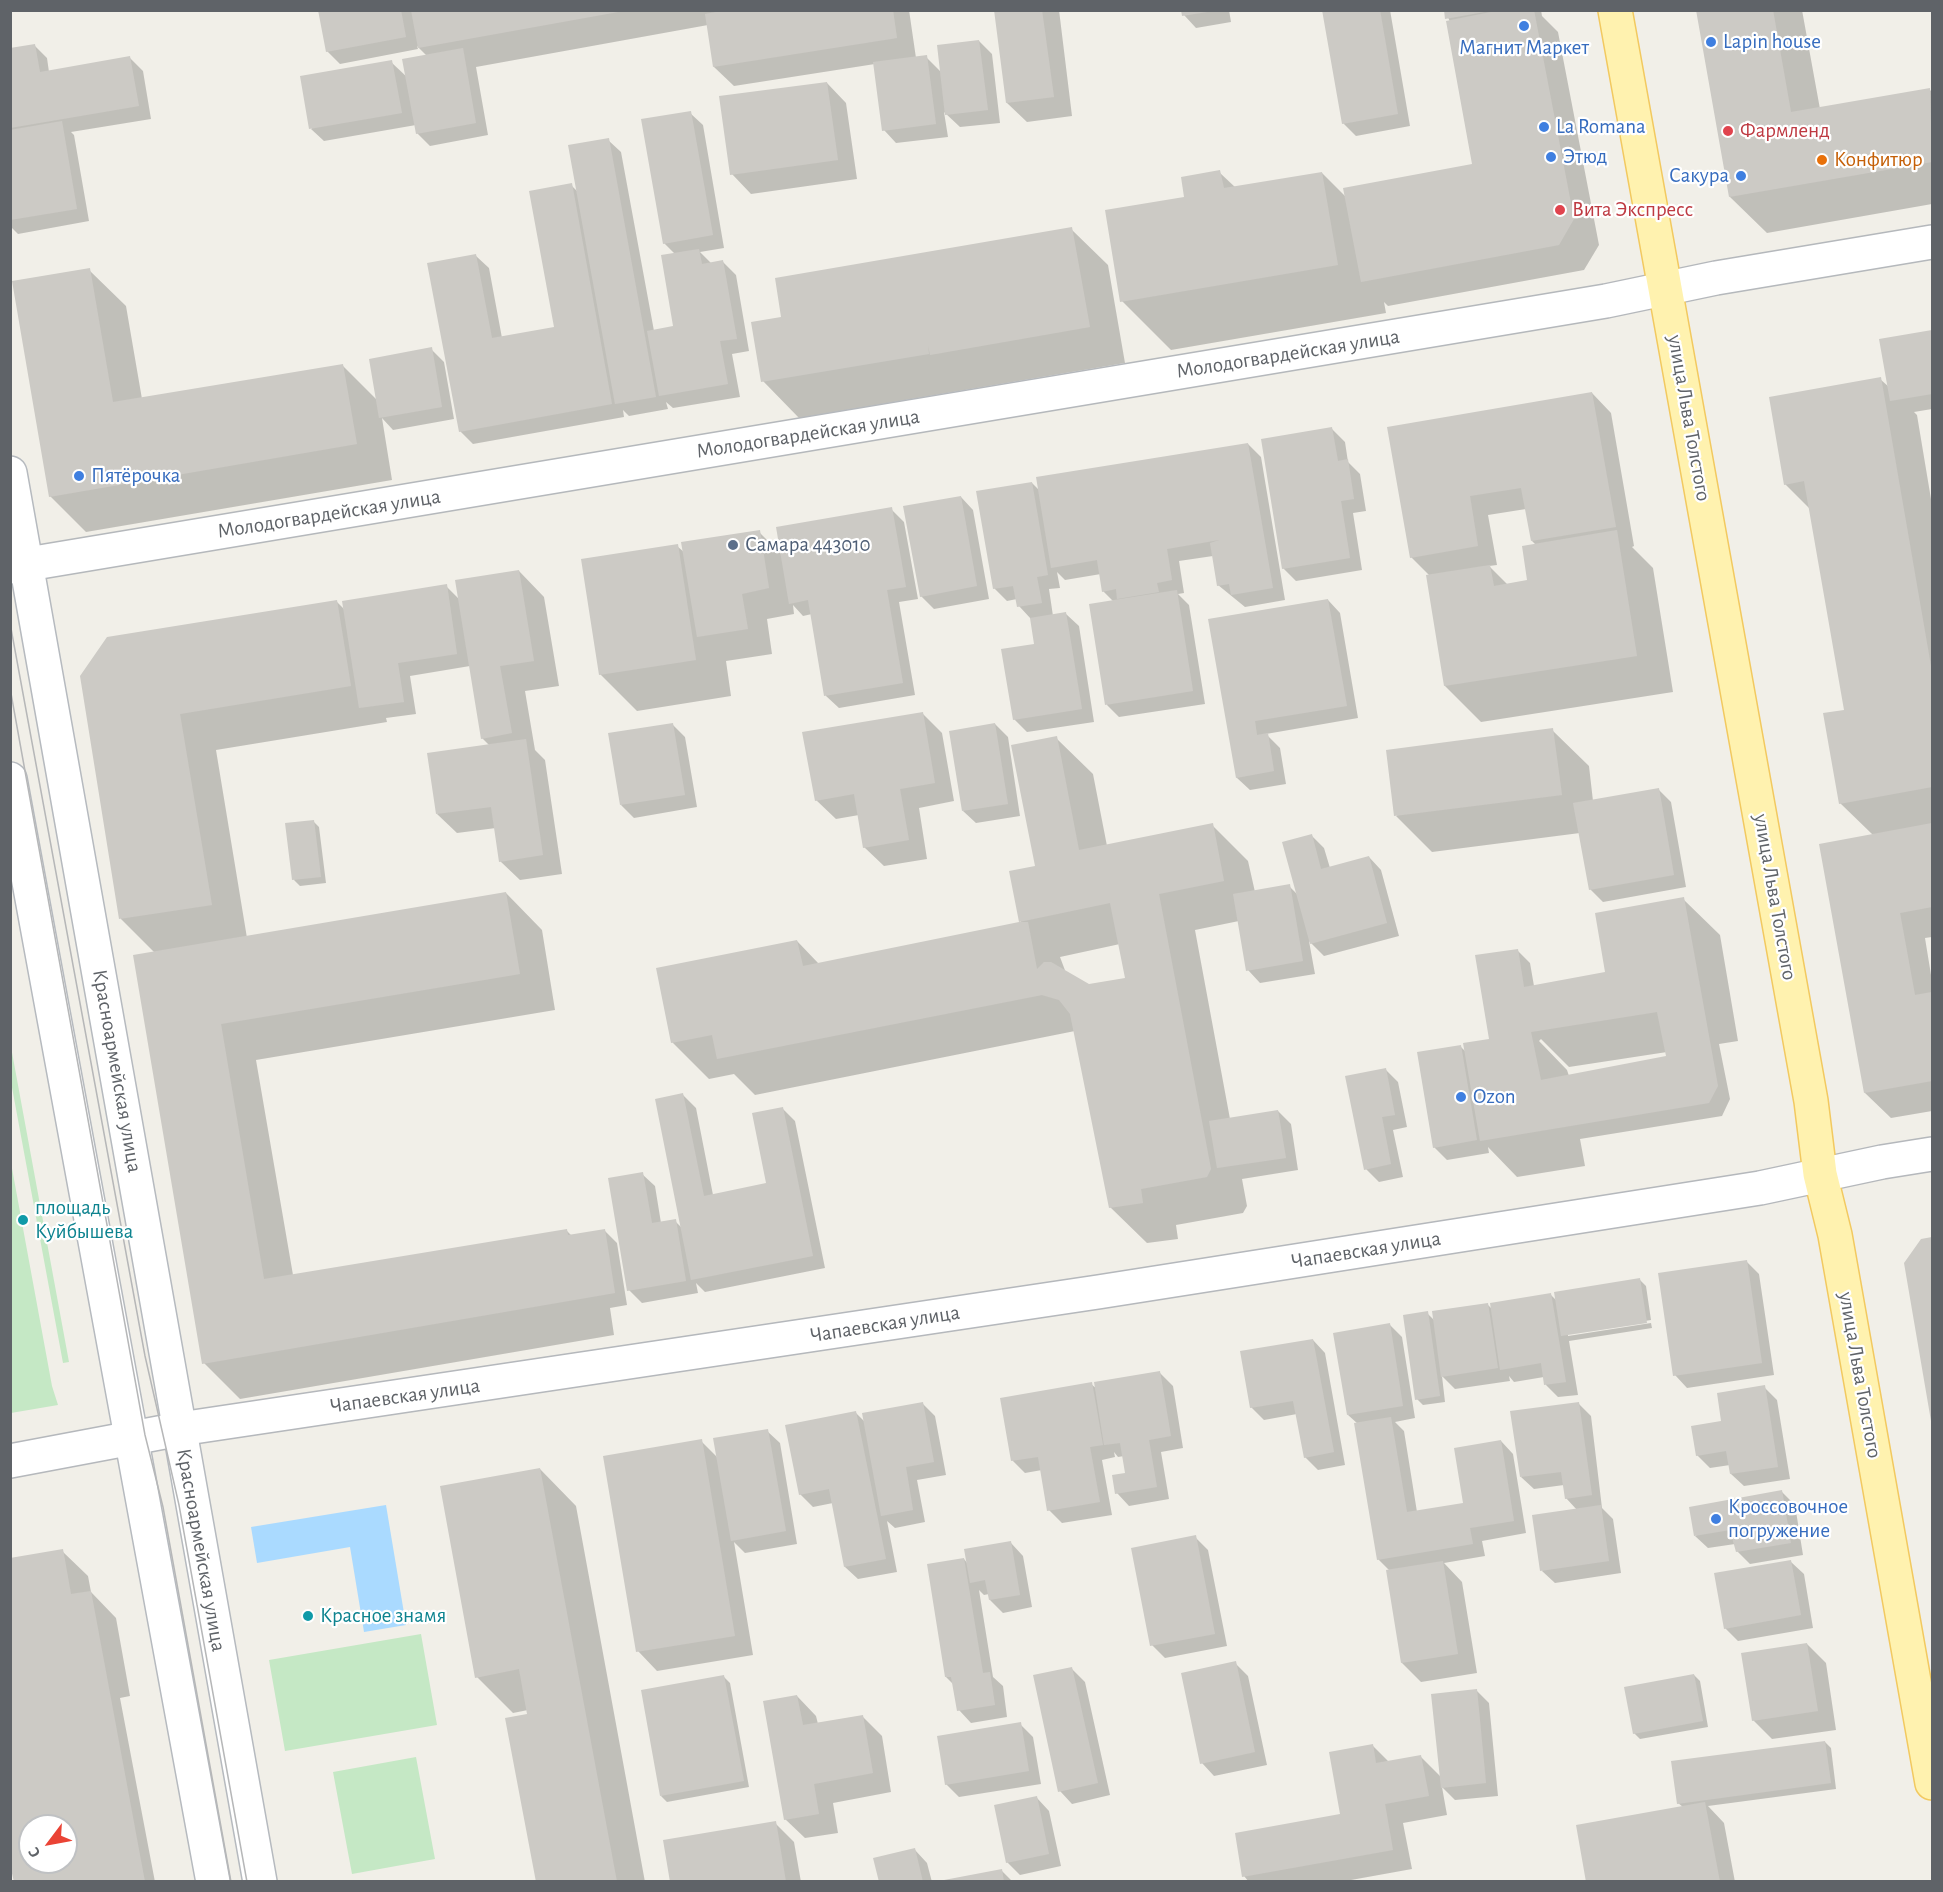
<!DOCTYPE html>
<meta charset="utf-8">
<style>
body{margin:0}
#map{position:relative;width:1943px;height:1892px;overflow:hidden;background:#f1efe8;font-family:"Alegreya Sans",sans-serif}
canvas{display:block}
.frame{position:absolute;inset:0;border:12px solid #5f6368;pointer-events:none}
.north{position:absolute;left:18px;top:1814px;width:60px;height:60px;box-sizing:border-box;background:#fff;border:2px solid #bfc1c3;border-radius:50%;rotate:238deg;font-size:16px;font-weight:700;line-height:24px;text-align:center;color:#5f6368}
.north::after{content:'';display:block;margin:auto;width:21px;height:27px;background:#ea4335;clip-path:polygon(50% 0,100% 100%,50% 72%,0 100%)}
</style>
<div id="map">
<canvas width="1943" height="1892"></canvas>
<div class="frame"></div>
<div class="north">С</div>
</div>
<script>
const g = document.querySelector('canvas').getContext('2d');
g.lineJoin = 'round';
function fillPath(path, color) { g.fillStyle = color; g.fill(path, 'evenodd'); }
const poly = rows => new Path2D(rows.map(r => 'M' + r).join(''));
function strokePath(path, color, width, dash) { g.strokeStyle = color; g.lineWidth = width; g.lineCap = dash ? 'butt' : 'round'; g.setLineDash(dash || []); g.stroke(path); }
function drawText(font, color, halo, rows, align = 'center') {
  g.font = font + ' "Alegreya Sans",sans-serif'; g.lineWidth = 4.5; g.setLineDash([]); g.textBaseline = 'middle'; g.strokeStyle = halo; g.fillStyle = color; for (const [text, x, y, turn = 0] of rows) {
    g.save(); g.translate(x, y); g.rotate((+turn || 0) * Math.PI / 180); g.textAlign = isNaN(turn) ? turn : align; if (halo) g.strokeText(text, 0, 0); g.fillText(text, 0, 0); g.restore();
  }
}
const green = poly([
 [11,1047,69,1362,63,1363,11,1082],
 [11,1163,52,1386,58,1405,11,1413],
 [421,1634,437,1725,285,1751,269,1660],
 [416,1757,435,1859,352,1874,333,1772]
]);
const water = poly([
 [386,1505,406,1625,364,1632,350,1547,257,1563,251,1527]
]);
const shadow = poly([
 [320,10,909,10,916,58,926,57,942,73,979,41,992,54,1000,123,960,127,944,112,948,137,896,143,884,130,875,64,734,86,714,67,708,25,476,67,488,135,430,146,417,133,416,125,324,141,311,129,391,62,408,78,427,56,417,46,418,49,340,64,327,51],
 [995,10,1059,10,1072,116,1027,122,1007,103],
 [1183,10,1229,10,1231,22,1196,28,1184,15],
 [1323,10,1390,10,1410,126,1356,136,1343,123],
 [1445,10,1541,10,1542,16,1558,32,1599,245,1584,270,1388,306,1384,302,1386,313,1171,350,1122,301,1186,198,1219,172,1236,188,1322,173,1347,198,1474,165,1450,22],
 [1698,10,1802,10,1820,109,1930,90,1932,92,1932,204,1767,233,1730,197],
 [34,45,47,58,49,72,130,58,143,71,151,119,71,132,74,135,89,221,18,234,10,226,10,50],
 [827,83,846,103,857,179,751,194,732,174],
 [690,113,703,125,724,248,700,252,712,264,723,262,736,275,749,351,732,354,740,397,673,408,666,402,668,409,629,416,623,410,624,417,473,444,460,431,476,256,489,268,502,338,555,328,571,185,577,191,608,140,621,152,654,331,675,327,675,254,664,243],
 [1071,229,1108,265,1125,363,799,418,763,381,783,319],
 [89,270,126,306,142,399,342,365,378,401,431,349,444,362,454,419,393,430,382,418,392,480,86,532,50,496],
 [1932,331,1932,409,1914,412,1917,415,1932,505,1932,937,1925,938,1932,981,1932,1111,1891,1118,1865,1093,1873,835,1840,803,1846,711,1811,510,1785,484,1880,379,1889,387,1881,340],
 [1592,393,1611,413,1634,546,1632,547,1653,568,1673,692,1481,722,1445,686,1430,576,1411,557,1389,428],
 [1526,509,1532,541,1536,545,1529,582,1508,585,1489,566,1497,565,1488,515],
 [1332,429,1345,442,1348,462,1360,474,1366,511,1353,513,1362,570,1296,581,1283,568],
 [1248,444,1261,457,1285,600,1245,607,1218,585,1213,556,1179,561,1184,593,1178,594,1189,605,1205,704,1119,717,1107,705,1114,602,1103,591,1101,574,1065,580,1057,572,1060,588,1049,589,1053,616,1066,614,1079,626,1094,722,1027,732,1014,719,1036,645,1031,619,1019,606,1017,599,1007,601,994,588,1032,483,1040,491],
 [961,497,973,510,989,599,934,609,921,596],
 [891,509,904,522,918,599,899,602,915,695,839,708,826,696,812,614,803,616,793,605,794,614,767,619,772,654,726,661,731,696,637,711,600,674,677,546,685,553,759,532,782,555],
 [519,571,544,597,559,686,525,691,535,750,545,760,562,874,520,880,500,861,496,828,457,833,437,814,490,746,482,738,470,666,410,676,416,714,386,718,387,722,216,750,247,938,506,893,542,930,555,1010,256,1060,293,1275,567,1231,572,1236,604,1230,617,1243,627,1305,610,1308,614,1335,240,1399,204,1363,155,953,121,919,82,676,337,602,345,610,446,586,459,599],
 [1328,600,1340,613,1358,718,1266,734,1280,748,1286,784,1250,790,1237,778,1210,621],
 [922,713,942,733,954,801,919,808,927,859,884,866,864,847,859,815,836,819,816,800],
 [672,724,685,737,697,807,634,818,621,805],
 [995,724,1008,737,1020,816,976,823,963,811],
 [1552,730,1589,766,1593,801,1658,789,1671,802,1686,887,1603,902,1590,889,1580,833,1432,852,1396,816],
 [1056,738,1093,774,1107,846,1212,825,1248,861,1255,892,1289,886,1298,895,1311,835,1324,848,1330,868,1369,857,1381,870,1399,936,1324,956,1309,941,1315,974,1260,983,1248,970,1239,921,1195,930,1230,1119,1278,1111,1291,1124,1298,1170,1242,1179,1247,1206,1243,1213,1176,1225,1178,1239,1147,1243,1110,1207,1075,1031,755,1095,734,1074,709,1079,672,1042,797,941,819,964,1021,923,1011,872,1037,867],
 [1120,944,1127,979,1089,986,1066,973,1060,957],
 [313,821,319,827,326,883,300,886,294,880],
 [1683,899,1720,935,1738,1041,1719,1044,1730,1099,1722,1116,1580,1139,1585,1166,1517,1177,1488,1147,1489,1153,1447,1160,1434,1147,1461,1047,1466,1052,1491,1040,1517,950,1530,963,1534,986,1607,973],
 [1541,1039,1569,1067,1667,1052,1668,1057,1569,1076,1567,1070,1539,1041],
 [1385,1069,1398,1082,1407,1127,1393,1130,1403,1177,1379,1182,1366,1169],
 [683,1095,696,1108,713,1195,768,1184,782,1108,795,1121,825,1268,705,1292,696,1283,698,1293,642,1303,629,1290,642,1174,655,1186,661,1223,675,1221,682,1228],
 [1932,1239,1932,1419,1906,1263,1922,1241],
 [1746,1261,1759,1274,1774,1375,1687,1388,1675,1375],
 [1640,1280,1646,1286,1651,1320,1568,1333,1568,1336,1651,1323,1652,1328,1569,1341,1578,1395,1558,1397,1546,1385,1544,1377,1514,1382,1509,1376,1510,1381,1455,1389,1442,1376,1445,1402,1423,1405,1417,1399,1427,1313,1434,1320,1488,1305,1492,1309,1551,1295,1557,1301],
 [1389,1324,1402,1337,1415,1418,1395,1422,1404,1431,1417,1512,1464,1504,1501,1441,1513,1454,1526,1533,1482,1541,1485,1556,1444,1563,1462,1582,1477,1673,1421,1682,1402,1663,1390,1571,1378,1559,1358,1424,1348,1415],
 [1313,1340,1325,1353,1345,1465,1318,1470,1305,1457,1297,1414,1264,1420,1251,1407],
 [1160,1373,1173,1386,1183,1448,1161,1452,1169,1499,1129,1506,1117,1493,1127,1474,1124,1456,1118,1457,1114,1452,1115,1457,1102,1460,1112,1515,1062,1523,1049,1510,1042,1470,1025,1473,1012,1460,1091,1384,1097,1389],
 [1764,1387,1777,1400,1790,1479,1744,1486,1731,1474,1730,1465,1710,1468,1697,1455,1723,1422],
 [922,1403,935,1416,946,1475,917,1480,925,1522,895,1528,887,1521,897,1572,858,1579,845,1567,833,1503,813,1507,800,1494,856,1413,865,1422],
 [1578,1403,1591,1416,1602,1508,1613,1519,1621,1573,1555,1583,1542,1571,1577,1510,1566,1498,1564,1485,1534,1489,1521,1477],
 [767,1431,780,1443,797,1544,745,1553,734,1542,753,1655,657,1671,638,1651,701,1441,718,1458],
 [540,1469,576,1506,645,1882,538,1882,528,1710,513,1713,477,1677],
 [1782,1492,1795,1505,1803,1555,1750,1564,1737,1551,1735,1544,1708,1548,1695,1536],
 [1195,1537,1208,1550,1227,1646,1165,1658,1152,1645],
 [1011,1543,1023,1556,1032,1607,1003,1613,990,1600,989,1594,984,1595,979,1590,993,1677,1003,1686,1007,1717,971,1723,959,1710,954,1685,946,1677,964,1559,968,1564],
 [62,1551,88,1576,91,1592,116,1618,130,1696,120,1698,155,1882,15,1882],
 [30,1826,66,1826,66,1862,30,1862],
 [1791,1562,1804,1574,1813,1628,1738,1641,1725,1628],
 [1807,1644,1826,1663,1836,1730,1772,1739,1753,1720],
 [1235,1663,1248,1676,1267,1765,1214,1776,1202,1763],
 [1072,1669,1085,1682,1110,1795,1072,1804,1060,1791],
 [1694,1675,1700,1681,1708,1727,1640,1739,1634,1733],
 [724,1677,730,1683,749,1787,667,1802,661,1796],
 [1476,1690,1489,1703,1498,1796,1455,1800,1442,1787,1447,1815,1403,1823,1412,1869,1340,1882,1249,1882,1244,1876,1341,1815,1373,1746,1389,1762,1421,1757,1441,1777],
 [797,1696,816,1716,818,1724,862,1716,882,1736,891,1792,833,1803,838,1833,805,1838,785,1819],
 [1020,1724,1033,1737,1041,1784,959,1797,946,1784],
 [1825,1742,1831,1748,1836,1789,1708,1806,1724,1823,1735,1882,1587,1882,1683,1807,1678,1803],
 [1037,1798,1049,1811,1061,1866,1020,1875,1007,1862],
 [775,1823,794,1842,801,1882,671,1882],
 [915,1850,927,1863,932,1882,880,1882],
 [1001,1870,1013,1882,946,1882]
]);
const building = poly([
 [318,10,401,10,406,37,326,52],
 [411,10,618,10,618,12,418,48],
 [727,10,893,10,897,38,713,67,705,14],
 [994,10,1042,10,1054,97,1006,103],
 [1181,10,1207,10,1207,12,1182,16],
 [1322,10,1380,10,1398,114,1342,124],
 [1444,10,1483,10,1484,12,1445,19],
 [1501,10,1534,10,1574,219,1559,245,1361,282,1343,188,1472,164,1446,21],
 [1696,10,1773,10,1791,112,1930,88,1932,162,1729,197],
 [979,40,988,110,945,115,937,45],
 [35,44,40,72,130,56,139,106,10,128,10,48],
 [463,48,476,123,416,134,402,59],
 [927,55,936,124,882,131,873,62],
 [392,60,402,113,309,129,300,76],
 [827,82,838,160,730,175,719,96],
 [691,111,713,235,663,244,641,119],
 [62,121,77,209,10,220,10,130],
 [609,138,656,397,615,404,568,145],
 [1220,170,1224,188,1322,172,1338,265,1120,302,1105,210,1184,197,1181,177],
 [572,183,612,404,459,432,427,263,476,254,492,338,554,327,529,191],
 [1072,227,1090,327,930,355,928,345,929,354,761,382,751,322,781,317,775,278],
 [699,249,702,264,723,260,737,339,720,341,728,384,659,396,647,331,673,326,661,255],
 [90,268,113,402,343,364,357,444,49,497,12,281],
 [1932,330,1932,394,1890,401,1879,339],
 [432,347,442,407,379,418,369,359],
 [1881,377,1932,672,1932,787,1839,804,1823,713,1844,710,1804,481,1784,485,1769,397],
 [1592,392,1616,527,1531,541,1521,488,1470,496,1478,546,1410,558,1387,427],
 [1332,427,1338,461,1348,459,1354,499,1341,501,1350,558,1282,569,1261,439],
 [1248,443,1273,588,1231,595,1229,584,1217,586,1210,543,1219,540,1167,549,1172,580,1157,583,1159,592,1117,599,1116,589,1102,592,1097,560,1051,568,1036,477],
 [1032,482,1048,575,1037,577,1042,603,1017,607,1013,586,993,589,976,491],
 [961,496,977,586,920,597,903,506],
 [892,507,906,587,887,590,903,683,824,696,808,600,789,604,776,527],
 [760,530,769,588,742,594,748,629,697,637,681,542],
 [1617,530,1637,656,1444,686,1426,575,1490,565,1494,586,1527,580,1522,546],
 [678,544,696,660,599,675,581,559],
 [519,570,534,661,500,666,512,733,481,739,455,580],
 [447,584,457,654,398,663,404,702,359,708,342,601],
 [1177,590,1193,691,1105,705,1089,604],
 [1328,599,1347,706,1255,721,1257,735,1268,733,1274,771,1236,778,1208,619],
 [337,600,351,686,180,714,212,905,119,919,80,676,107,637],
 [1066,612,1082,709,1013,720,1001,649,1034,644,1030,618],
 [923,712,935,783,900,789,909,840,863,848,854,794,815,801,802,732],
 [673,723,685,795,620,805,608,733],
 [995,723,1008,804,962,811,949,731],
 [1553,728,1562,795,1394,816,1386,750],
 [1057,736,1079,850,1213,823,1224,881,1159,894,1211,1169,1207,1177,1141,1189,1143,1203,1109,1208,1070,1014,1059,1000,1042,995,717,1059,712,1035,671,1043,656,968,797,940,803,966,1019,922,1009,871,1035,866,1011,745],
 [1110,903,1125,978,1089,984,1051,962,1044,962,1037,969,1028,922,1019,922],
 [526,739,543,855,499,862,491,807,436,814,427,753],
 [1659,788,1674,875,1589,890,1573,803],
 [314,820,321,877,292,880,285,823],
 [1932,823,1932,907,1900,913,1915,995,1932,992,1932,1081,1864,1093,1819,844],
 [1312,834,1321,869,1369,856,1387,923,1310,944,1282,842],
 [1290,884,1303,961,1246,971,1233,894],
 [506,892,520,974,221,1024,264,1279,567,1229,568,1235,605,1229,615,1293,202,1364,133,955],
 [1684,897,1718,1086,1709,1103,1480,1141,1463,1043,1489,1039,1475,955,1518,949,1524,987,1605,972,1595,913],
 [1657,1012,1666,1056,1541,1080,1531,1032],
 [1461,1045,1477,1140,1433,1148,1417,1052],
 [1386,1068,1395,1115,1382,1117,1391,1164,1364,1170,1345,1076],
 [683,1093,704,1196,766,1183,752,1113,783,1107,813,1256,691,1280,655,1099],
 [1278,1110,1286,1158,1217,1168,1209,1121],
 [643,1172,652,1223,676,1219,686,1281,627,1291,608,1178],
 [1932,1237,1932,1421,1931,1421,1904,1263,1921,1239],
 [1747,1260,1762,1363,1673,1376,1658,1273],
 [1640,1278,1647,1323,1561,1336,1554,1292],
 [1551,1293,1566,1382,1544,1385,1541,1363,1500,1370,1490,1303],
 [1488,1303,1498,1368,1441,1377,1432,1311],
 [1428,1311,1440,1396,1415,1400,1403,1315],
 [1390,1323,1403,1406,1347,1415,1333,1333],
 [1313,1339,1334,1452,1304,1458,1293,1401,1250,1408,1240,1351],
 [1160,1371,1171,1436,1149,1440,1157,1487,1115,1494,1112,1475,1125,1473,1120,1443,1104,1445,1094,1382],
 [1092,1382,1103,1445,1090,1447,1100,1502,1047,1511,1038,1457,1011,1461,1000,1398],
 [1765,1385,1778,1467,1730,1474,1726,1451,1696,1456,1691,1426,1721,1421,1717,1393],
 [923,1402,934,1462,906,1467,913,1510,881,1516,862,1413],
 [1579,1402,1592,1495,1565,1499,1561,1472,1520,1477,1510,1411],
 [856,1411,886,1559,844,1567,829,1489,799,1495,785,1425],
 [1391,1417,1407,1512,1463,1503,1454,1448,1501,1440,1514,1521,1470,1528,1473,1544,1377,1560,1354,1423],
 [768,1429,786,1531,731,1541,713,1438],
 [702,1439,735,1636,636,1652,603,1456],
 [540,1468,617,1882,536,1882,505,1718,527,1714,519,1669,475,1678,440,1486],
 [1782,1490,1791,1543,1736,1552,1730,1530,1694,1536,1689,1507],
 [1601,1505,1609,1561,1540,1571,1532,1515],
 [1196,1535,1215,1634,1150,1646,1131,1548],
 [1011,1541,1020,1595,989,1600,985,1580,970,1583,964,1549],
 [63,1549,71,1594,91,1591,145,1882,14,1882,10,1865,10,1558],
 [30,1826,66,1826,66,1862,30,1862],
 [964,1558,983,1673,990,1672,995,1705,957,1711,951,1677,945,1677,927,1564],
 [1791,1560,1801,1615,1724,1629,1714,1573],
 [1443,1561,1458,1654,1401,1663,1386,1570],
 [1807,1643,1818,1711,1752,1721,1741,1653],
 [1236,1661,1255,1752,1200,1764,1181,1673],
 [1072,1667,1098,1783,1058,1792,1033,1675],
 [1694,1674,1703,1721,1633,1734,1624,1687],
 [724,1675,744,1781,660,1796,641,1690],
 [1477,1689,1486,1783,1441,1788,1431,1694],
 [797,1695,803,1725,863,1715,873,1773,814,1784,819,1814,784,1820,763,1701],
 [1021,1722,1029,1771,945,1785,937,1736],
 [1825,1741,1831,1783,1677,1804,1671,1761],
 [1373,1744,1376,1763,1421,1755,1429,1796,1385,1804,1393,1850,1242,1877,1235,1833,1340,1814,1329,1752],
 [1037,1796,1049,1854,1006,1863,994,1805],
 [1705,1802,1720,1882,1586,1882,1576,1825],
 [776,1821,786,1882,670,1882,663,1840],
 [915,1848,923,1882,879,1882,873,1858],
 [1002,1869,1004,1882,944,1882,944,1880]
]);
const minor = poly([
 [10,567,1606,301,1716,278,1932,242],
 [10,1461,180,1429,1098,1292,1760,1188,1882,1162,1932,1154]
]);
const secondary = poly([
 [10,473,260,1882],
 [10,779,213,1882]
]);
const primary = poly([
 [1615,10,1811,1101,1820,1174,1835,1235,1932,1783]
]);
const tram = poly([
 [10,623,145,1356,179,1505,247,1882],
 [10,688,145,1435,163,1507,231,1882]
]);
const markers = [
 [1524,26,6,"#3f7fe0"],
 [1711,42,6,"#3f7fe0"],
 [1544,127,6,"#3f7fe0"],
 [1728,131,6,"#e0444e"],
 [1551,157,6,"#3f7fe0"],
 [1822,160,6,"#e8710a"],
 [1741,176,6,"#3f7fe0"],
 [1560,210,6,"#e0444e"],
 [79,476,6,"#3f7fe0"],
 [733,545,6,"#5c6f8a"],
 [1461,1097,6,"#3f7fe0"],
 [23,1220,6,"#0f9aa8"],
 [1716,1519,6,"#3f7fe0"],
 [308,1616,6,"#0f9aa8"]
];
const shopNames = [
 ["Lapin house",1723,42],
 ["Магнит Маркет",1524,48,"center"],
 ["La Romana",1556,127],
 ["Этюд",1563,157],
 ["Сакура",1729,176,"right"],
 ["Пятёрочка",91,476],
 ["Ozon",1473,1097],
 ["Кроссовочное",1728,1507],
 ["погружение",1728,1531]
];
const healthNames = [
 ["Фармленд",1740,131],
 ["Вита Экспресс",1572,210]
];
const foodNames = [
 ["Конфитюр",1834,160]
];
const streetNames = [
 ["Молодогвардейская улица",1288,354,-9],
 ["улица Льва Толстого",1689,418,80],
 ["Молодогвардейская улица",808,434,-9],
 ["Молодогвардейская улица",329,514,-9],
 ["улица Льва Толстого",1775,897,80],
 ["Красноармейская улица",117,1071,80],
 ["Чапаевская улица",1366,1250,-9],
 ["Чапаевская улица",885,1324,-9],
 ["улица Льва Толстого",1860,1375,80],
 ["Чапаевская улица",405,1396,-8],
 ["Красноармейская улица",201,1550,80]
];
const serviceNames = [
 ["Самара 443010",745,545]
];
const cultureNames = [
 ["площадь",35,1208],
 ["Куйбышева",35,1232],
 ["Красное знамя",320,1616]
];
fillPath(green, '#c5e8c5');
fillPath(water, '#aadaff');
fillPath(shadow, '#0003');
fillPath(building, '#cccac5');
strokePath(minor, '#b5b8bc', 36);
strokePath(secondary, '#b6babf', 36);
strokePath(primary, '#f2c960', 36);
strokePath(minor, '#fff', 33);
strokePath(secondary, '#fff', 33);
strokePath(primary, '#fff2af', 33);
strokePath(tram, '#b6b7b8', 1.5);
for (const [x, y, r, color] of markers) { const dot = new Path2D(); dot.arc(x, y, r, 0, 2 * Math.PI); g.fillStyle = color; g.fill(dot); strokePath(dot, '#fff', 2); }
drawText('21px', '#366cbe', '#fff', shopNames, 'left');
drawText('21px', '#be3a42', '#fff', healthNames, 'left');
drawText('21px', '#c56008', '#fff', foodNames, 'left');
drawText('21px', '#5f6368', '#fff', streetNames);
drawText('21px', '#4e5e75', '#fff', serviceNames, 'left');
drawText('21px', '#0d838f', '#fff', cultureNames, 'left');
</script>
